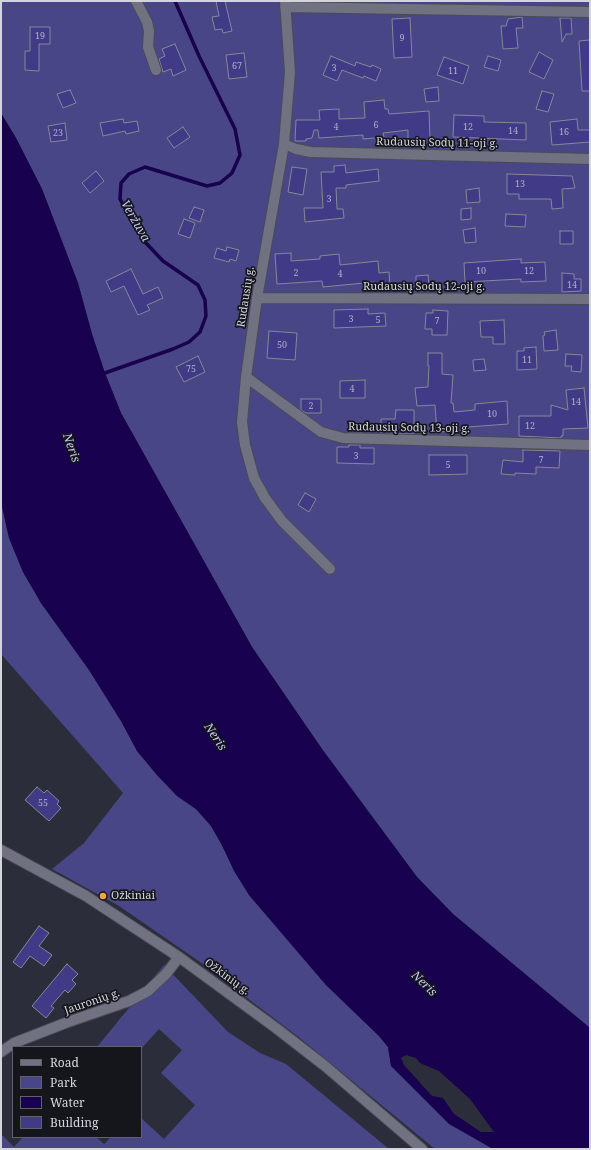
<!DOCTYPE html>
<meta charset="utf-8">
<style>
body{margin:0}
#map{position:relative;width:591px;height:1150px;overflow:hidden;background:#2c2d3a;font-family:"Noto Serif",serif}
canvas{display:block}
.frame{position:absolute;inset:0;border:2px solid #d4d4dd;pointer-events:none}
.legend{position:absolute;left:12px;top:1046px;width:130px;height:92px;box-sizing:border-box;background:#15161c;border:1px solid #616269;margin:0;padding:5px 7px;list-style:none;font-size:12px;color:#d4d4dd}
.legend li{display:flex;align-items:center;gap:8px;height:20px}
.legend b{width:20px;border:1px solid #616269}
</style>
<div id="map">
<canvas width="591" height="1150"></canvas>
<div class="frame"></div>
<ul class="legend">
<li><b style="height:5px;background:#717281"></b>Road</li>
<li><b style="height:11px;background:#494687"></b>Park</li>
<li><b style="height:11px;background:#18014e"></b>Water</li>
<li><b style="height:11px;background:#403a87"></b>Building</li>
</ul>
</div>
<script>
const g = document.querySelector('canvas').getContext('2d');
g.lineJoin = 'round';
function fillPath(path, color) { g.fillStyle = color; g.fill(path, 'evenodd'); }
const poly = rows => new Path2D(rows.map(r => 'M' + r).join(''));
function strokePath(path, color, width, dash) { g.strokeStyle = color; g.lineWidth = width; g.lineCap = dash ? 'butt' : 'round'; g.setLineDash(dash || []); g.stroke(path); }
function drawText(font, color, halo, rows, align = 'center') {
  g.font = font + ' "Noto Serif",serif'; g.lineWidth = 3.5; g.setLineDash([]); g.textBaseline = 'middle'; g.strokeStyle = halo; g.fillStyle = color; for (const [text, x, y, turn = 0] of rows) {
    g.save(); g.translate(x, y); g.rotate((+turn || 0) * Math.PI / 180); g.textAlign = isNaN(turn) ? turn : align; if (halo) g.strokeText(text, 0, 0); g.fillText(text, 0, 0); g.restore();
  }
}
const green = poly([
 [1,1,590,1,590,1028,453,914,417,877,322,749,252,647,121,413,105,373,92,334,78,283,42,189,16,138,1,113],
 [1,502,9,538,23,572,41,603,89,670,121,721,137,751,157,775,177,796,196,809,211,826,249,895,326,985,379,1036,388,1047,391,1066,485,1144,493,1149,435,1149,301,1039,200,962,119,906,52,869,84,843,123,793,1,654],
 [164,965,228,1032,260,1053,286,1064,389,1149,1,1149,1,1134,14,1147,23,1137,96,1137,104,1144,111,1137,141,1137,141,1118,164,1139,195,1105,161,1073,182,1050,159,1029,141,1049,141,1047,97,1047]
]);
const water = poly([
 [1,113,16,138,42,189,78,283,92,334,105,373,121,413,252,647,322,749,417,877,453,914,590,1028,590,1149,493,1149,449,1124,391,1066,388,1047,379,1036,326,985,249,895,234,871,221,843,211,826,196,809,177,796,157,775,137,751,121,721,89,670,41,603,23,572,9,538,1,502],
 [406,1055,416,1058,420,1063,439,1071,470,1099,494,1132,481,1132,454,1114,443,1098,432,1096,404,1065,401,1058]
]);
const stream = poly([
 [102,374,173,349,189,342,200,332,206,316,205,300,198,285,163,261,145,242,131,220,120,199,121,183,129,174,145,167,207,186,220,183,232,173,240,155,235,129,199,56,175,1]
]);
const building = poly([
 [216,1,225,1,232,31,223,33,222,29,215,30,212,17,219,16,216,1],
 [522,17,523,28,516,28,518,48,503,49,501,26,506,26,508,19,522,17],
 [410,18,412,57,394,58,392,19,410,18],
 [560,18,571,18,572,34,566,34,562,42,560,18],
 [30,27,50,27,50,44,39,44,39,71,25,70,25,51,30,51,30,27],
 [590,40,590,91,582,91,579,41,590,40],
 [175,44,186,70,173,76,171,69,163,72,159,59,165,56,162,49,175,44],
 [539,52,553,60,544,79,529,72,539,52],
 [244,53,247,77,229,79,226,55,244,53],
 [331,56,355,66,356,62,371,67,372,65,381,69,376,81,364,76,363,78,342,70,337,81,323,75,331,56],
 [488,56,501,60,498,71,484,67,488,56],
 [444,57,469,66,463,84,437,75,444,57],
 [438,87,439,101,426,102,424,89,438,87],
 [70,90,76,103,63,108,57,94,70,90],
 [542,91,554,94,548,112,536,109,542,91],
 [384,100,385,109,388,109,389,114,429,111,430,140,408,141,408,130,383,133,384,137,363,139,363,135,319,138,318,130,314,130,312,138,306,139,306,141,295,141,296,120,320,120,319,110,339,109,339,119,365,118,364,102,384,100],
 [454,115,484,116,484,122,526,123,526,140,453,137,454,115],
 [123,119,124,123,137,121,139,131,126,134,125,131,103,136,100,123,123,119],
 [577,119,578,130,590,130,590,142,552,145,550,122,577,119],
 [65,123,67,140,51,142,48,126,65,123],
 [183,127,190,137,174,148,167,138,183,127],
 [345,165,346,173,378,169,379,181,346,185,346,188,336,188,337,209,343,209,344,218,305,222,304,208,323,208,321,172,334,172,334,166,345,165],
 [292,167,307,169,303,195,288,192,292,167],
 [96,171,104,181,90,193,82,183,96,171],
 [507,174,572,176,575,188,562,189,563,208,552,209,551,199,519,199,519,194,507,194,507,174],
 [479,188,480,202,467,203,466,190,479,188],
 [194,207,204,210,200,222,189,218,194,207],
 [471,208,471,219,461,220,461,209,471,208],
 [506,214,526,215,525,227,505,226,506,214],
 [184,219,195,223,190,238,178,234,184,219],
 [475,228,476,242,465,243,463,230,475,228],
 [560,231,573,231,573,244,560,244,560,231],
 [227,247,239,250,236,261,230,259,229,262,214,258,217,248,226,251,227,247],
 [291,253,291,261,320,259,320,256,339,254,340,265,378,261,379,273,389,272,390,286,374,287,374,282,323,287,322,281,277,284,275,254,291,253],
 [521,259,521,263,545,262,546,281,521,282,521,279,465,282,464,263,521,259],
 [131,269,143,294,158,287,163,298,147,305,150,310,138,315,124,286,111,292,106,281,131,269],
 [562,273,574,274,574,279,581,279,581,291,562,292,562,273],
 [428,275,429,287,416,288,416,276,428,275],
 [368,309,368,314,385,313,386,326,334,328,334,310,368,309],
 [433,310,448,311,447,335,432,335,432,329,425,329,426,313,433,313,433,310],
 [504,320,505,344,493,344,493,337,481,337,480,321,504,320],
 [556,330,558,350,544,351,543,336,545,335,544,332,556,330],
 [269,331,297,333,295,360,267,358,269,331],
 [536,347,537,369,517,370,517,351,524,351,524,348,536,347],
 [428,353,442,353,442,374,453,375,451,403,453,403,454,412,475,410,475,404,507,401,508,424,468,427,468,430,437,432,435,405,417,406,415,388,428,387,429,366,428,366,428,353],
 [566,354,582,355,581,372,571,371,572,366,565,366,566,354],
 [198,356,205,372,184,382,176,367,198,356],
 [484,359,486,370,474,371,473,360,484,359],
 [365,380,365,398,340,398,340,381,365,380],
 [584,388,588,428,563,429,563,436,561,436,561,438,519,436,519,416,551,416,551,405,568,410,566,390,584,388],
 [301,399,321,399,321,413,306,413,301,410,301,399],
 [396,410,414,410,414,434,381,433,381,419,395,419,396,410],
 [350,423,361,424,361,432,350,432,350,423],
 [349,445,360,445,360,448,374,448,374,464,337,463,337,447,349,447,349,445],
 [523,450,560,451,559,468,536,467,536,474,515,473,515,475,501,474,503,460,523,462,523,450],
 [429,455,467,455,467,474,429,475,429,455],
 [305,493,316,499,309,512,298,505,305,493],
 [37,787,44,793,47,790,59,801,57,804,61,808,49,821,25,800,37,787],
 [39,926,49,933,39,946,52,955,44,966,30,956,21,968,13,962,39,926],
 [67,964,78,974,72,980,76,984,68,993,65,990,51,1006,54,1008,46,1018,32,1006,67,964]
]);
const minor = poly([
 [136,1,147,22,149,31,148,47,156,70],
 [285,1,290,72,284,144,257,298,246,377,242,422,245,445,254,478,265,498,282,521,330,569],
 [285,7,590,12],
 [284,144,296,149,311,152,590,159],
 [257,298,590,299],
 [246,377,321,432,343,438,590,445],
 [1,850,86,896,179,957,276,1028,325,1066,422,1149],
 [1,1052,14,1043,68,1022,129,1001,148,991,166,974,179,957]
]);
const markers = [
 [103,896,4,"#efa73d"]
];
const numberNames = [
 ["19",40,36],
 ["9",402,38],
 ["67",237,66],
 ["3",334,68],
 ["11",453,71],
 ["6",376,125],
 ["4",336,127],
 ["12",468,127],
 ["14",513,131],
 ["16",564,132],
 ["23",58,133],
 ["13",520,184],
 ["3",329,199],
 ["10",481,271],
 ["12",529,271],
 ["2",296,273],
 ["4",340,274],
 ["14",572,285],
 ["3",351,319],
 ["5",378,320],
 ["7",437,321],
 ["50",282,345],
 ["11",527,360],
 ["75",191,369],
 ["4",352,389],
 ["14",576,402],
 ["2",311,406],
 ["10",492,414],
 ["12",530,426],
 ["3",356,456],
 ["7",541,460],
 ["5",448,465],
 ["55",43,803]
];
const streetNames = [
 ["Rudausių Sodų 11-oji g.",437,143,1],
 ["Rudausių Sodų 12-oji g.",424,287],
 ["Rudausių g.",246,297,-81],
 ["Rudausių Sodų 13-oji g.",409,428,1],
 ["Ožkinių g.",227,977,36],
 ["Jauronių g.",92,1002,-19]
];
const poiNames = [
 ["Ožkiniai",111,896]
];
const waterNames = [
 ["Veržuva",135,221,60],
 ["Neris",71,448,70],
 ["Neris",215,737,56],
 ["Neris",424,984,44]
];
fillPath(green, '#494687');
fillPath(water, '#18014e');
strokePath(stream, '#18014e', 3.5);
fillPath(building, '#403a87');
strokePath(building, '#868797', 1);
strokePath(minor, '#4a4a56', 12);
strokePath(minor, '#717281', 10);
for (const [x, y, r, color] of markers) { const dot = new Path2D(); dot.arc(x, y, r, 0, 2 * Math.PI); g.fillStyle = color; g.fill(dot); strokePath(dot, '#15161c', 1.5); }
drawText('9px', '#afaec8', null, numberNames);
drawText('11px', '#d4d4dd', '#15161c', streetNames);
drawText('11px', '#d4d4dd', '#15161c', poiNames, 'left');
drawText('italic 12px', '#c4c6f2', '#15161c', waterNames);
</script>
